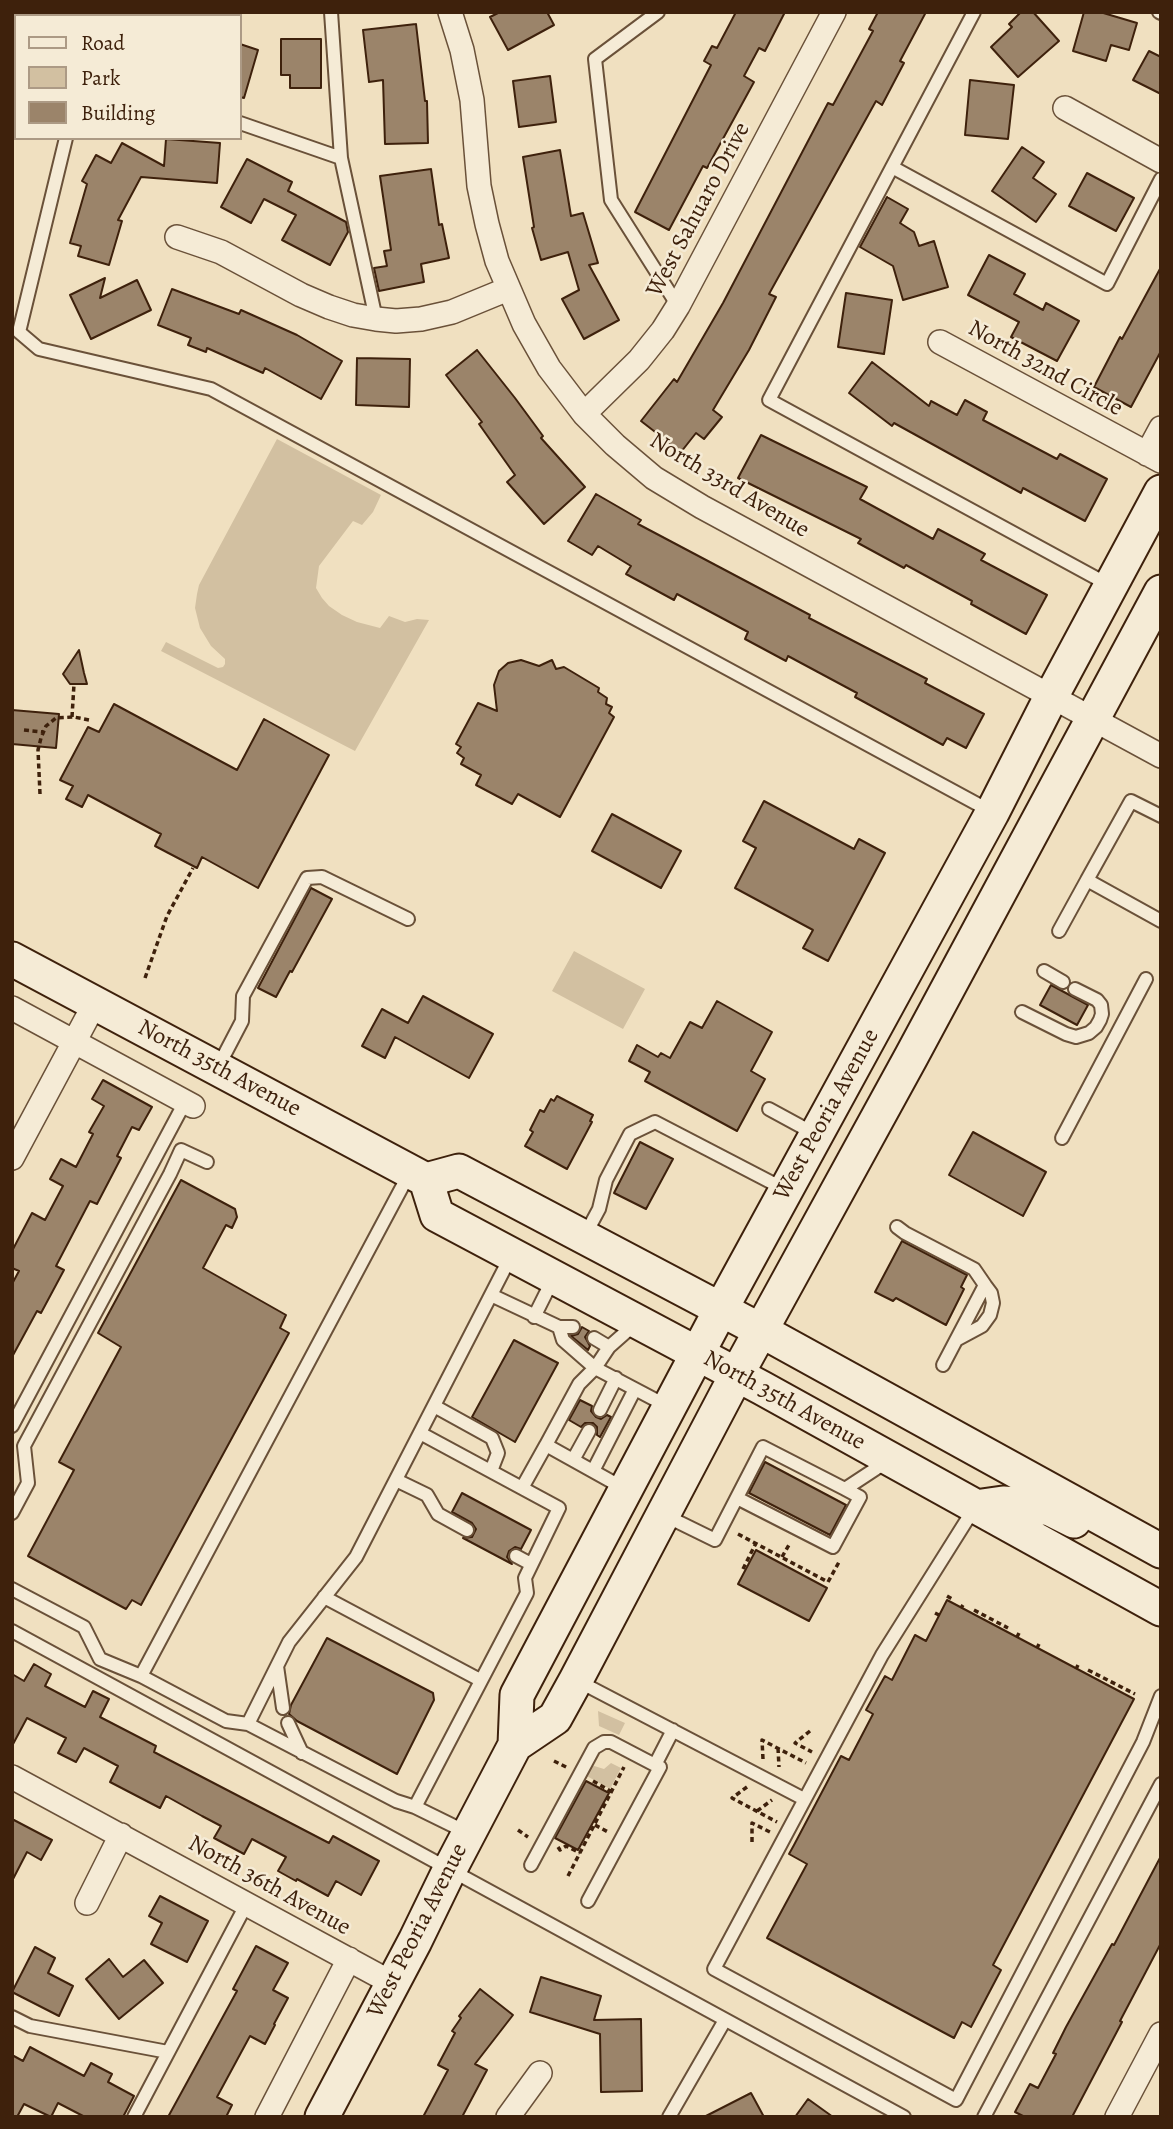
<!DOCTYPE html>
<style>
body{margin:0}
#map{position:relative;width:1173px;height:2129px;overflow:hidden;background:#f0e0c0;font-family:Alegreya,serif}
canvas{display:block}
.frame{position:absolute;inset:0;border:14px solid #3e210c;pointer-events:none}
.legend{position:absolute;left:14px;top:14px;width:228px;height:126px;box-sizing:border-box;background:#f5ebd6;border:2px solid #ac9a85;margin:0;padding:9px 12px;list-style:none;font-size:21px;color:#3e210c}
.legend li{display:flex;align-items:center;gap:14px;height:35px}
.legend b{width:35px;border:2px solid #ac9a85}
</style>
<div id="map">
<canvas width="1173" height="2129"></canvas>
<div class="frame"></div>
<ul class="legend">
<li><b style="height:9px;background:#f5ebd6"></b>Road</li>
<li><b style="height:19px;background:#d2c0a1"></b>Park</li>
<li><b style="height:19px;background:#9b846a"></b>Building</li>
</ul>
</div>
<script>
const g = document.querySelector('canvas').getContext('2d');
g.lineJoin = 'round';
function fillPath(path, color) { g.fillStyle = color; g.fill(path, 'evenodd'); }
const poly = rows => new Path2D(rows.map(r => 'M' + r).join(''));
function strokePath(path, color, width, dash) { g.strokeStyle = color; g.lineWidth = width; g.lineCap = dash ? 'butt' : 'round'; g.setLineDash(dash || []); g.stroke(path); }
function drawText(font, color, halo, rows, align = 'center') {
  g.font = font + ' Alegreya,serif'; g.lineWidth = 5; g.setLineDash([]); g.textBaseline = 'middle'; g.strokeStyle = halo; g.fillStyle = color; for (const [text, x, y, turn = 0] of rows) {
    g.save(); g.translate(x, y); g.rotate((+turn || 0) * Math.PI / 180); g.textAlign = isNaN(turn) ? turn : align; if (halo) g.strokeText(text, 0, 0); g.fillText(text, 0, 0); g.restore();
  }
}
const green = poly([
 [277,439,381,495,373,512,362,525,353,521,319,566,316,588,322,598,329,606,342,615,357,622,380,628,389,616,405,622,417,619,429,620,355,751,161,651,166,642,218,668,223,667,225,664,225,659,211,646,200,628,195,608,197,594,199,585],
 [574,951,645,989,623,1029,552,991],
 [598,1711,625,1723,619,1735,599,1726],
 [611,1763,621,1768,610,1789,585,1775,591,1765,604,1769]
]);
const building = poly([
 [500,12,547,12,554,25,508,50,490,17,500,12],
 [736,12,785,12,765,51,759,48,744,76,754,82,707,168,703,166,669,230,635,212,711,65,704,61,712,46,717,48,736,12],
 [878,12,926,12,900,61,904,63,882,105,876,101,769,294,776,297,749,350,713,410,722,417,704,439,696,433,681,452,641,421,674,379,677,382,723,303,828,103,833,105,873,31,869,29,878,12],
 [1021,12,1033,12,1059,41,1018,77,991,47,1012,27,1009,24,1021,12],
 [1084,12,1100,12,1137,23,1129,50,1111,45,1106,61,1073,51,1084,12],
 [416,24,425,101,427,101,428,143,385,144,383,80,369,82,363,30,416,24],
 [281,39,321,39,321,88,290,88,290,75,281,75,281,39],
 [240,44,258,50,244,98,240,97,240,44],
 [1149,51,1161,57,1161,94,1133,80,1149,51],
 [550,76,556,122,519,127,513,81,550,76],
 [970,80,1014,85,1008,139,965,135,970,80],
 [166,139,220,143,217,183,141,177,118,220,122,221,109,265,78,256,81,246,70,243,87,184,82,181,96,155,111,163,122,143,164,166,166,139],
 [1022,147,1044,162,1033,178,1056,194,1036,222,992,191,1022,147],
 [560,150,571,216,583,213,598,263,589,265,619,320,584,339,562,299,579,290,568,252,541,260,532,228,534,227,523,157,560,150],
 [247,159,292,182,288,191,346,222,348,232,330,265,282,240,296,215,264,199,251,223,221,207,247,159],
 [431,169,439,225,442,224,449,258,421,264,424,282,379,291,374,268,387,266,384,251,391,250,380,176,431,169],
 [1087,173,1134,198,1116,231,1069,206,1087,173],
 [887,197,908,209,900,223,914,232,919,246,934,241,948,287,903,300,893,266,860,247,887,197],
 [989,255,1025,274,1014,294,1043,310,1046,303,1079,321,1057,361,1011,337,1019,322,968,295,989,255],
 [1161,267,1161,351,1131,407,1094,387,1120,337,1122,339,1161,267],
 [105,278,100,298,137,280,151,310,91,339,70,295,105,278],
 [172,289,239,314,241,310,297,335,342,361,321,399,265,368,263,373,207,348,206,352,188,345,191,338,158,325,172,289],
 [846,293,892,300,884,354,838,347,846,293],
 [477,350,515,398,543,436,541,438,585,487,544,524,507,482,515,475,479,424,482,422,446,375,477,350],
 [357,358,410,359,409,407,356,405,357,358],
 [872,362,929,406,931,401,957,415,965,400,987,412,983,420,1057,459,1060,454,1107,479,1085,521,1023,488,1021,493,894,423,892,426,849,393,872,362],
 [761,435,867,487,860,499,933,539,938,529,985,554,981,560,1047,595,1026,634,971,604,972,601,906,565,904,568,858,543,861,539,738,478,761,435],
 [596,494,641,520,638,524,810,615,809,618,927,679,925,683,984,714,966,748,947,738,943,745,855,697,857,693,788,656,786,661,745,639,748,632,677,594,674,600,626,574,631,566,598,546,592,555,568,541,596,494],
 [79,650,84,673,87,684,70,684,63,674,79,650],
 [521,660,539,666,552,660,556,669,564,667,599,688,598,692,607,698,606,704,612,707,609,713,614,717,560,817,518,794,512,804,476,785,481,775,461,764,464,758,457,753,461,747,456,744,478,703,497,711,494,685,499,671,508,663,521,660],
 [114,704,237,770,264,719,329,755,258,888,202,857,197,868,155,846,161,834,88,795,82,807,66,799,73,786,60,780,88,727,99,732,114,704],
 [12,710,59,714,56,748,12,744,12,710],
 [764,801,854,849,859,839,885,853,828,961,803,948,813,930,735,888,756,848,743,841,764,801],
 [612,814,681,851,661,888,592,851,612,814],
 [311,888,332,899,292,972,290,971,276,997,258,988,311,888],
 [1051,985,1088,1005,1077,1025,1040,1005,1051,985],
 [423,996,493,1034,469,1078,395,1037,385,1058,362,1046,382,1009,408,1023,423,996],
 [717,1001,772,1032,751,1071,765,1079,737,1131,645,1081,650,1072,629,1061,637,1045,658,1057,661,1053,670,1058,690,1022,702,1028,717,1001],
 [103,1080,152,1107,139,1130,132,1127,117,1156,121,1158,97,1204,90,1201,56,1266,64,1270,41,1313,37,1311,12,1357,12,1284,19,1271,12,1268,12,1251,32,1213,45,1220,63,1186,50,1179,61,1159,76,1167,93,1134,89,1132,104,1106,92,1099,103,1080],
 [557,1096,593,1115,590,1121,592,1122,567,1169,525,1146,533,1132,530,1130,540,1110,544,1112,551,1099,554,1101,557,1096],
 [973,1132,1046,1172,1023,1216,949,1175,973,1132],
 [640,1142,673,1159,646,1209,614,1193,640,1142],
 [181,1180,235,1209,237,1217,232,1228,226,1225,203,1268,286,1315,280,1328,289,1333,141,1605,132,1600,126,1609,28,1556,74,1470,59,1462,121,1347,98,1333,181,1180],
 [902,1241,967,1275,961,1287,964,1289,946,1325,896,1298,893,1301,875,1292,902,1241],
 [582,1327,589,1331,585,1337,590,1346,588,1350,571,1336,578,1334,582,1327],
 [514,1340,558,1363,515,1442,472,1417,514,1340],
 [580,1400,592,1406,591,1411,596,1417,601,1419,607,1415,611,1417,600,1437,597,1435,597,1427,593,1423,585,1423,581,1427,569,1420,580,1400],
 [765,1462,846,1505,830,1535,749,1493,765,1462],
 [462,1493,531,1530,521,1549,515,1547,509,1551,507,1557,512,1564,463,1538,472,1537,476,1529,472,1523,452,1512,462,1493],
 [756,1550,827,1588,809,1621,738,1584,756,1550],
 [947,1600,1134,1699,993,1965,1001,1970,971,2027,962,2022,954,2038,767,1938,807,1864,789,1854,794,1845,841,1756,849,1760,873,1714,866,1710,885,1676,892,1680,915,1635,926,1641,947,1600],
 [327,1638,433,1693,434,1700,397,1774,297,1721,289,1714,291,1705,327,1638],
 [34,1664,51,1674,45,1686,85,1707,93,1691,109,1699,100,1717,156,1746,154,1752,329,1843,333,1836,379,1861,361,1895,336,1881,328,1896,297,1879,296,1881,278,1871,286,1857,252,1839,244,1854,214,1838,221,1826,202,1816,166,1796,160,1808,110,1782,118,1766,84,1748,76,1762,58,1753,66,1738,27,1718,12,1746,12,1674,24,1681,34,1664],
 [586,1781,609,1793,578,1850,555,1838,586,1781],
 [12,1819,52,1840,41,1860,27,1852,12,1881,12,1819],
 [1161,1856,1161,1943,1120,2021,1122,2022,1072,2117,1025,2117,1015,2112,1030,2084,1038,2088,1056,2054,1053,2053,1066,2027,1112,1944,1114,1945,1161,1856],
 [160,1896,208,1921,187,1962,151,1944,162,1923,149,1916,160,1896],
 [256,1946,288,1963,273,1990,288,1998,274,2024,275,2025,265,2044,250,2036,217,2097,232,2105,226,2117,168,2117,237,1991,233,1989,256,1946],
 [35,1947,55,1958,48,1973,73,1986,59,2016,12,1992,35,1947],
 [109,1959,123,1977,144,1960,163,1983,119,2019,86,1979,109,1959],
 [541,1977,601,1996,594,2020,641,2019,642,2091,601,2092,600,2034,530,2012,541,1977],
 [480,1989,513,2015,475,2064,487,2070,462,2117,423,2117,448,2070,438,2065,455,2033,452,2031,461,2018,459,2016,480,1989],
 [30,2047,84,2076,91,2063,112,2074,108,2082,134,2096,123,2117,85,2117,58,2103,51,2117,24,2104,17,2117,12,2117,12,2055,23,2061,30,2047],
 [751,2093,764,2117,704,2117,751,2093],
 [808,2099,833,2117,795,2117,808,2099]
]);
const path = poly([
 [72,717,74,684],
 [24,730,43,732],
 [40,794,38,750,41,738,46,726,56,718,74,717,89,720],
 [145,978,167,916,193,868],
 [738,1534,828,1582,839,1562],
 [782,1557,790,1543],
 [743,1569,756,1543],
 [947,1596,952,1599],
 [961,1608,963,1605],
 [974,1610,1008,1628],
 [935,1613,939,1615],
 [1017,1637,1019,1633],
 [1037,1648,1039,1644],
 [1076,1669,1078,1665],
 [1088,1670,1135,1694],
 [810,1731,795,1743,812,1752],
 [778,1748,779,1767],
 [763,1759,762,1740,806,1763],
 [554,1761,568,1768],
 [593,1781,612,1792],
 [747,1787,732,1798,777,1822],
 [757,1811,772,1800],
 [595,1825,608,1832],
 [518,1830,528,1837],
 [752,1842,752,1823,770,1832],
 [558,1847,560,1850,566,1846,580,1853],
 [568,1876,624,1767]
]);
const service = poly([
 [331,12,341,158,376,319],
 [658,12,595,59,611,200,678,306],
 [974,12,769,400,1109,585],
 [1159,12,1161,13],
 [108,16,109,12],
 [240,123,341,158],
 [66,138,19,332,39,349,211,389,992,812],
 [892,167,1107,284,1161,179],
 [1087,880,1131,801,1161,816],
 [1059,931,1087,880,1161,921],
 [1044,971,1063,982],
 [1022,1012,1066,1034,1076,1037,1089,1033,1096,1027,1100,1020,1102,1014,1101,1005,1097,1000,1075,989],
 [218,1067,242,1021,243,996,307,878,322,877,408,919],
 [769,1109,815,1134],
 [1062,1138,1146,979],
 [409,1174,141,1676,226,1721,248,1724,396,1801,415,1807,468,1833],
 [897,1227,905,1233,974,1269,985,1285,943,1365],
 [584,1237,599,1209,606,1180,630,1134,655,1122,784,1189],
 [491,1295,559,1327,563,1340,595,1368,579,1384,546,1445],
 [534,1317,553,1279],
 [635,1324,609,1347,595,1368,669,1407],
 [559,1327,573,1327],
 [594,1338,609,1347],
 [956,1340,982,1326,990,1315,993,1303,991,1293,985,1285],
 [434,1406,492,1438,498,1453,491,1471],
 [600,1410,616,1378],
 [12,1426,185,1102],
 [573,1460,589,1431],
 [593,1471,635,1389],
 [396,1480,427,1495,438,1514,467,1530],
 [522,1488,546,1445,625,1489],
 [737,1498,833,1547,860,1497,845,1489],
 [975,1507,882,1655,714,1969,956,2100,1143,1742,1161,1696],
 [12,1513,28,1483,24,1446,170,1174,181,1150,207,1162],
 [664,1515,715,1540,763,1447,845,1489,886,1462],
 [516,1556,531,1564],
 [12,1589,84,1627,100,1659,141,1676],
 [324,1597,480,1680],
 [12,1631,904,2117],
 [277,1666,283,1708],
 [578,1681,804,1799],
 [288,1723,302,1753],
 [248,1724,289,1642,356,1557,511,1256],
 [415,1807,527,1593,525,1578,559,1508,420,1433],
 [531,1865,594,1748,604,1742,611,1742,655,1765],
 [588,1901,660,1767,655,1765,673,1730],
 [12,2017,30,2026,168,2052],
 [134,2117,246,1905],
 [669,2117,725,2020],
 [984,2117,1161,1784]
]);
const minor = poly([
 [450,12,462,50,472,100,479,186,487,224,497,261,524,324,549,368,584,414,615,445,654,478,702,507,1161,756],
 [1065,108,1161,161],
 [177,237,221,252,301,295,329,307,353,315,376,319,396,321,421,319,452,312,508,289],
 [940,342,1161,461],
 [584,414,639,360,663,330,678,306,834,12],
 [1147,454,1161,428],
 [12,1008,193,1106],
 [12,1158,95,1003],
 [12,1777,392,1983],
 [87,1903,121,1835],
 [267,2117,349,1959],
 [508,2117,540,2073],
 [1117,2117,1161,2034]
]);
const secondary = poly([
 [12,959,426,1180,459,1171,760,1330,1161,1551],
 [426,1180,437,1215,762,1388,1161,1609],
 [975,1507,1003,1503,1030,1505,1050,1509,1074,1521],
 [515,1745,555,1718,576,1680,737,1374,911,1057,1161,592],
 [322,2117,415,1941,450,1869,515,1745,517,1695,721,1309,992,813,1051,697,1161,492]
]);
const streetNames = [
 ["West Sahuaro Drive",699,210,-62],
 ["North 32nd Circle",1045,369,29],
 ["North 33rd Avenue",729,486,31],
 ["North 35th Avenue",219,1069,28],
 ["West Peoria Avenue",827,1115,-61],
 ["North 35th Avenue",784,1401,29],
 ["North 36th Avenue",269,1886,29],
 ["West Peoria Avenue",418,1931,-63]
];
fillPath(green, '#d2c0a1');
fillPath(building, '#9b846a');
strokePath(building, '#3e210c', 2);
strokePath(service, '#6a5139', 16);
strokePath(minor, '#6a5139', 26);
strokePath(secondary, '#3e210c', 37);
strokePath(path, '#3e210c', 3.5, [5, 3.5]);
strokePath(service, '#f5ebd6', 12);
strokePath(minor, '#f5ebd6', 23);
strokePath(secondary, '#f5ebd6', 33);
drawText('24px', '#3e210c', '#f5ebd6', streetNames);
</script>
